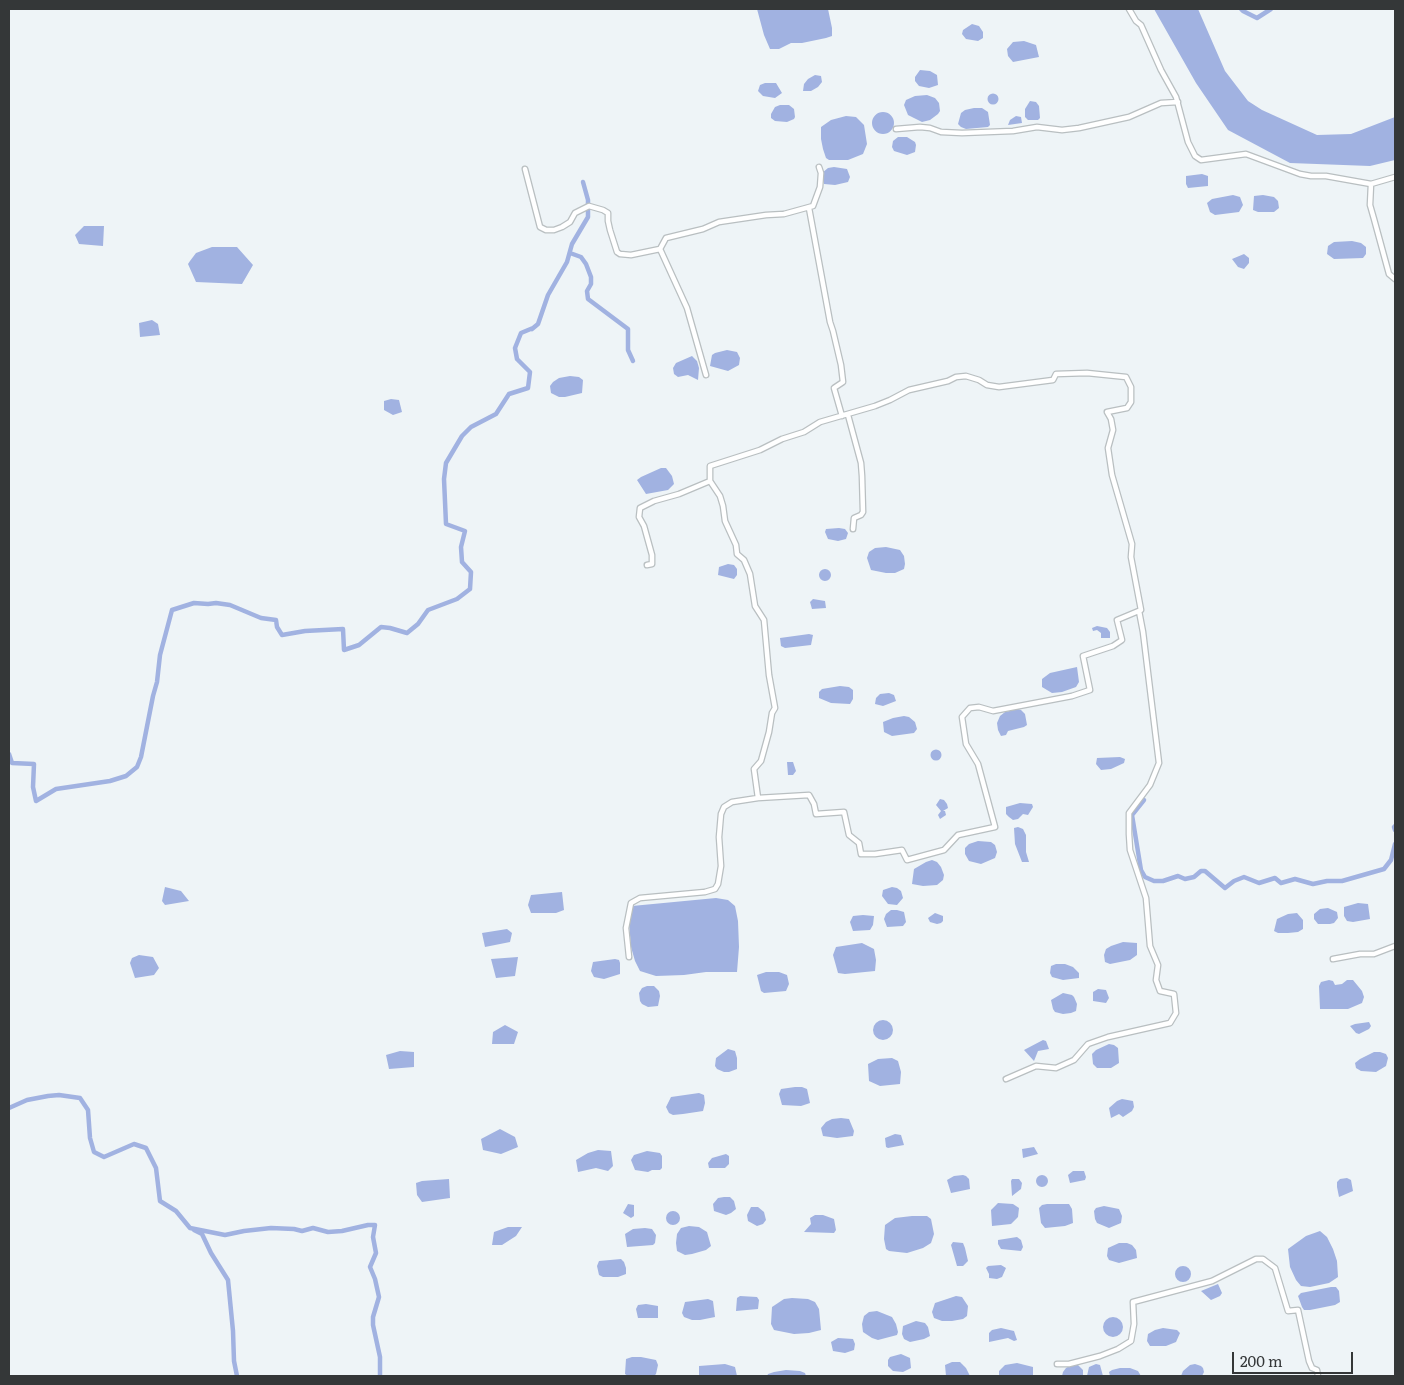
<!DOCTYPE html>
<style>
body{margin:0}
#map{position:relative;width:1404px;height:1385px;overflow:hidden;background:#eef4f7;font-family:Literata,serif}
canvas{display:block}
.frame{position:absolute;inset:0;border:10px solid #343738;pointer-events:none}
.scale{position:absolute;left:1232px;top:1352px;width:121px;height:22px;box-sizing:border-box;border:2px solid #343738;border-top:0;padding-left:6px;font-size:15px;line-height:18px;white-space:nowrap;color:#343738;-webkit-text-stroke:4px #eef4f7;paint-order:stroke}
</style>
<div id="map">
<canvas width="1404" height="1385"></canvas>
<div class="frame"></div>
<div class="scale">200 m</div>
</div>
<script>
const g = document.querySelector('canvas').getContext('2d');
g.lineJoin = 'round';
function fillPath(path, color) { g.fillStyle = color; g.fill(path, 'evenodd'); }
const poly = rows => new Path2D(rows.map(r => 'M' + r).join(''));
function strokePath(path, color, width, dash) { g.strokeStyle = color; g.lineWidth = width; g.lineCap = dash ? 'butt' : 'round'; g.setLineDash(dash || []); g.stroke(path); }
const water = poly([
 [757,9,828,9,832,28,832,36,826,38,802,43,791,43,779,49,770,49,764,35],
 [1154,9,1198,9,1225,71,1248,101,1262,110,1317,135,1351,134,1395,117,1395,160,1370,166,1290,163,1228,130,1196,83],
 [972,24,979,26,983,32,983,38,978,41,966,39,962,34,963,30],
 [1024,41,1036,45,1039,57,1013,62,1008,56,1007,49,1013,42],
 [920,70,930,71,937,75,938,85,929,88,919,86,915,81,915,77],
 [815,75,821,76,822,82,818,87,811,91,803,91,804,84,808,79],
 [765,83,776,83,782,93,775,98,763,96,758,91,760,85],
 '987.5 99a5.5 5.5 0 1 1 11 0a5.5 5.5 0 1 1-11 0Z',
 [927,95,935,98,939,103,940,111,938,114,930,120,922,122,908,115,904,105,906,100,915,96],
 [1030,101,1036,102,1039,106,1040,118,1038,120,1028,120,1025,117,1025,109],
 [780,105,789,105,794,109,795,117,794,119,787,122,775,121,771,118,771,114,775,107],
 [974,108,982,108,988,112,990,125,988,127,966,129,961,127,958,124,961,113,965,110],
 '872 123a11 11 0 1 1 22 0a11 11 0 1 1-22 0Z',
 [846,116,856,117,864,125,867,144,863,154,848,160,829,160,826,158,823,149,821,139,821,127,831,120],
 [1016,116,1021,117,1022,123,1008,125,1010,120],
 [898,137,907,137,915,142,916,145,915,152,907,155,894,151,892,147,893,141],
 [834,167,847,169,850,177,848,182,835,185,824,184,822,173,828,168],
 [1202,174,1208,176,1208,186,1188,188,1186,184,1186,176],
 [1233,195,1240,197,1243,205,1239,212,1215,215,1210,212,1207,203,1212,199],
 [1263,195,1274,197,1278,201,1279,208,1274,212,1258,212,1253,210,1254,196],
 [84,226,104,226,103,246,79,244,75,235],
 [1352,241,1361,243,1366,247,1366,254,1363,258,1334,259,1327,254,1328,246,1334,242],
 [212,247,237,247,253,265,242,284,196,282,188,264,190,261,196,253],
 [1244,254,1249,258,1249,263,1244,269,1238,267,1232,259],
 [152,320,158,324,160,335,140,337,139,323],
 [727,350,737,352,740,358,739,365,728,371,710,366,712,355,715,353],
 [692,356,697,361,699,368,698,380,688,375,678,377,674,374,673,368,676,363],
 [570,376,579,377,583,380,582,393,565,397,559,397,551,393,550,386,553,382,559,378],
 [391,399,399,400,402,412,393,415,384,410,384,401],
 [661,468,666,468,672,476,674,484,668,490,646,494,637,480,641,477],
 [839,528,845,529,848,533,846,539,838,541,828,539,825,532,826,529],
 [886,547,900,550,904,556,905,564,904,569,895,573,886,573,871,570,867,558,869,552,875,548],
 [728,564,734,565,737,569,737,575,734,579,718,575,719,567],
 '819 575a6 6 0 1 1 12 0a6 6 0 1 1-12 0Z',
 [813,599,825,601,826,608,812,609,810,602],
 [1097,626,1107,628,1110,632,1110,638,1101,638,1101,633,1097,630,1093,631,1092,628],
 [809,634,813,635,811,645,785,648,781,646,780,638],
 [1077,667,1079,682,1076,687,1062,692,1052,693,1042,687,1042,679,1050,673],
 [840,686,849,687,853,690,853,699,850,704,831,703,819,698,819,692,822,689],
 [889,693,894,695,896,701,883,706,875,704,876,698,880,694],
 [1018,709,1021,710,1025,714,1027,725,1024,727,1008,731,1006,735,1001,736,998,730,997,723,1000,716,1005,712],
 [904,716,909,717,915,722,917,729,914,733,892,736,884,732,883,722,893,718],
 '930.5 755a5.5 5.5 0 1 1 11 0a5.5 5.5 0 1 1-11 0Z',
 [1120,757,1125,759,1124,763,1111,769,1101,770,1096,764,1097,758],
 [787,762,793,762,796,771,793,775,788,775],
 [940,799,944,800,947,804,948,808,943,811,945,811,946,815,940,819,938,815,941,811,936,805],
 [1020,803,1032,804,1033,807,1028,815,1023,814,1018,819,1013,820,1009,817,1006,814,1006,807],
 [1018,827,1023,829,1026,835,1026,852,1029,862,1022,862,1015,844,1014,828],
 [978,841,991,842,995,845,997,852,995,858,981,864,969,861,965,854,965,848,969,844],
 [932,860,937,862,941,867,944,875,943,880,937,885,923,886,912,884,914,869,926,862],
 [165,887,181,891,189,901,165,905,162,901],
 [892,887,897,888,901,891,903,898,897,905,888,904,882,896,883,890],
 [562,892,564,910,556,913,531,913,528,905,531,895],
 [716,898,728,900,735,906,738,921,739,947,737,972,706,972,684,975,656,976,640,971,635,961,631,947,629,923,632,906],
 [1358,903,1368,904,1370,919,1353,922,1347,921,1344,916,1344,907],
 [1328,908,1337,912,1338,918,1334,923,1330,924,1318,924,1314,919,1314,914,1320,909],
 [891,910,897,910,904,912,906,922,903,926,887,927,884,919,886,914],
 [935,913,943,916,943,921,941,923,937,924,930,922,928,918],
 [1297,913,1303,920,1303,929,1298,932,1288,933,1278,933,1274,931,1277,919,1288,914],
 [863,915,874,916,873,925,870,930,853,931,850,922,853,916],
 [507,929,512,933,510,942,485,947,482,933],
 [1123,942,1137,943,1137,955,1130,960,1110,964,1105,962,1104,955,1106,949,1111,946],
 [862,943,874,949,876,960,875,971,845,974,838,973,833,955,836,947],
 [139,955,153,957,159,968,154,975,135,978,130,963,132,958],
 [518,957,515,976,496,978,491,959],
 [615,959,619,960,620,963,620,974,604,979,594,977,591,971,593,962],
 [1056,964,1065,964,1073,967,1079,973,1079,978,1063,980,1052,977,1050,973,1051,966],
 [779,972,787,975,789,984,786,991,764,993,761,991,757,975,766,972],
 [1329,980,1333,981,1335,985,1342,984,1347,980,1353,980,1362,991,1364,997,1362,1003,1348,1009,1320,1009,1319,986,1321,982],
 [647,986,654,986,659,991,660,996,658,1006,648,1007,642,1004,640,1001,639,993,642,988],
 [1098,989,1106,990,1109,998,1106,1003,1093,1001,1093,992],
 [1063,993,1072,995,1074,997,1077,1004,1076,1011,1071,1013,1063,1014,1055,1012,1053,1009,1051,1000],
 '873 1030a10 10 0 1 1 20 0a10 10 0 1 1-20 0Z',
 [1369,1022,1371,1026,1369,1029,1359,1034,1356,1033,1350,1026,1355,1024],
 [505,1025,518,1032,514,1044,492,1044,493,1032],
 [1043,1040,1046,1041,1049,1049,1038,1051,1034,1061,1024,1050],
 [1109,1044,1114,1045,1118,1048,1119,1063,1111,1068,1097,1068,1093,1064,1092,1054,1096,1050],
 [728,1049,735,1051,737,1058,737,1069,729,1072,724,1072,717,1069,715,1066,716,1058],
 [400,1051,414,1052,414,1067,389,1069,386,1055],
 [1374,1052,1380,1052,1386,1054,1388,1058,1386,1066,1376,1072,1361,1071,1356,1068,1355,1063,1360,1059],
 [892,1058,898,1061,901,1072,900,1084,880,1086,869,1081,868,1064,878,1059],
 [795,1087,802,1087,807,1089,810,1103,801,1106,782,1105,779,1094,781,1089],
 [699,1093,704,1095,705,1103,703,1111,683,1114,673,1115,669,1113,666,1107,671,1097],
 [1122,1099,1133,1101,1134,1107,1132,1111,1123,1117,1119,1114,1111,1118,1109,1108,1117,1101],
 [841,1118,849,1119,854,1131,853,1136,837,1138,823,1136,821,1128,826,1122,832,1119],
 [500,1129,515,1137,518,1147,501,1154,483,1150,481,1139],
 [895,1134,901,1135,904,1145,888,1148,886,1147,885,1138],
 [1034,1147,1038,1154,1023,1158,1022,1149],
 [598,1150,611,1151,613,1166,608,1171,596,1168,578,1172,576,1160,588,1153],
 [647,1151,660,1153,662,1156,662,1168,660,1170,652,1170,648,1172,635,1170,631,1160,634,1155],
 [726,1154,729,1156,729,1164,725,1168,709,1168,708,1163,712,1158],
 [1073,1171,1084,1171,1086,1177,1085,1180,1070,1183,1068,1175],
 '1036 1181a6 6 0 1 1 12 0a6 6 0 1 1-12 0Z',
 [963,1175,966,1176,969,1179,970,1189,951,1193,947,1180,954,1176],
 [1347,1178,1351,1180,1353,1191,1339,1197,1337,1187,1337,1182,1340,1179],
 [449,1179,450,1198,422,1202,417,1195,416,1183,422,1181],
 [1012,1179,1019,1179,1022,1183,1021,1189,1012,1196,1011,1181],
 [724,1197,730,1197,734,1201,736,1209,731,1213,726,1215,714,1211,713,1204,718,1198],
 [998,1203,1013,1204,1019,1208,1018,1217,1011,1224,992,1226,991,1210],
 [628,1204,634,1205,634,1216,631,1218,623,1213],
 [1047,1204,1069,1204,1072,1209,1073,1223,1065,1226,1045,1228,1041,1223,1039,1208,1042,1205],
 [1104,1206,1119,1209,1122,1216,1121,1223,1109,1228,1097,1223,1095,1219,1094,1211,1096,1208],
 [751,1207,758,1207,764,1212,766,1220,763,1224,757,1226,748,1221,747,1215],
 '666 1218a7 7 0 1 1 14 0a7 7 0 1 1-14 0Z',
 [815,1215,823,1215,834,1219,836,1230,834,1233,804,1232,811,1224,810,1218],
 [912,1216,927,1216,931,1219,934,1234,931,1243,923,1248,907,1253,889,1251,886,1249,884,1239,885,1225,895,1218],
 [689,1226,699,1227,707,1232,711,1246,706,1250,692,1254,685,1255,677,1251,676,1243,677,1234,681,1228],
 [508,1227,522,1227,516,1236,502,1245,492,1245,494,1232],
 [645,1228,652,1229,656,1235,655,1243,653,1245,627,1247,625,1234,633,1229],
 [1320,1231,1327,1237,1333,1249,1337,1261,1338,1277,1329,1283,1310,1287,1301,1286,1296,1280,1290,1267,1288,1249,1306,1236],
 [1017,1237,1021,1240,1023,1247,1021,1251,1001,1249,998,1244,998,1240],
 [953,1242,963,1243,965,1248,968,1261,963,1266,957,1266,951,1245],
 [1119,1243,1127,1243,1132,1245,1136,1250,1137,1258,1119,1263,1109,1260,1107,1256,1108,1248],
 [621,1259,624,1262,626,1268,626,1274,618,1277,603,1277,599,1275,597,1266,599,1261],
 [1001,1265,1006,1268,1002,1277,997,1279,989,1278,989,1274,986,1268,988,1266],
 '1175 1274a8 8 0 1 1 16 0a8 8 0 1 1-16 0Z',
 [1218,1284,1222,1293,1220,1296,1211,1300,1201,1291],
 [1331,1287,1336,1287,1339,1291,1340,1302,1335,1305,1310,1310,1304,1310,1302,1307,1298,1296,1301,1293],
 [740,1296,757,1297,759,1300,758,1309,736,1311,737,1298],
 [956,1296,962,1297,968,1306,967,1316,963,1319,952,1321,942,1321,934,1318,932,1312,935,1303],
 [792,1298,808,1299,815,1302,819,1309,821,1330,809,1333,794,1334,774,1330,771,1324,772,1307,784,1299],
 [708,1299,713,1301,715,1317,700,1320,692,1320,684,1317,682,1313,685,1302],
 [646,1304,658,1306,658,1318,638,1318,636,1309,638,1305],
 [877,1311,892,1317,896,1324,898,1332,897,1335,878,1340,872,1338,863,1332,862,1324,864,1316,869,1312],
 '1103 1327a10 10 0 1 1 20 0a10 10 0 1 1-20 0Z',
 [916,1321,925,1323,928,1327,930,1336,924,1339,910,1342,904,1339,902,1334,903,1326],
 [1001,1328,1014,1331,1017,1340,1014,1341,1008,1338,989,1342,989,1333,992,1330],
 [1163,1328,1177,1330,1180,1333,1176,1342,1166,1346,1150,1346,1147,1341,1148,1334,1155,1330],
 [838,1338,853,1339,855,1344,854,1350,845,1353,833,1351,831,1342],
 [901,1354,910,1358,911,1368,903,1372,893,1371,888,1366,888,1360,890,1357],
 [632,1357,641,1357,656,1360,658,1365,656,1374,654,1376,628,1376,625,1374,626,1359],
 [952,1362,960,1362,966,1368,970,1376,946,1376,945,1365],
 [1017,1363,1033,1367,1033,1376,999,1376,999,1371,1005,1365],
 [725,1364,735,1367,737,1376,699,1376,699,1366],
 [1077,1364,1083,1370,1083,1376,1062,1376,1063,1372,1066,1368,1071,1365],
 [1096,1364,1100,1365,1103,1376,1087,1376,1089,1367],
 [1195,1364,1201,1366,1203,1368,1204,1372,1202,1376,1181,1376,1183,1371,1190,1365],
 [1120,1368,1130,1368,1138,1371,1141,1376,1110,1376,1109,1372,1112,1370],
 [786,1370,800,1371,805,1373,806,1376,767,1376,768,1374,774,1372]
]);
const canal = poly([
 [1241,9,1243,11,1257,18,1271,9],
 [570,253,581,257,586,264,591,277,591,284,587,291,588,299,628,329,628,350,633,361],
 [532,329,538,324,548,295,567,262,572,244,588,217,588,200,583,182],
 [9,754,12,763,34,764,33,787,36,801,56,789,110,781,126,776,137,767,141,757,153,696,157,682,160,655,172,610,194,603,208,604,216,603,230,605,261,618,276,620,277,627,282,635,305,631,343,629,344,650,359,645,381,627,390,628,407,633,418,624,428,610,457,599,470,589,471,572,462,562,461,547,465,531,446,524,444,479,446,463,462,436,471,427,496,414,509,394,528,388,530,372,517,359,515,348,521,333,533,328],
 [1144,800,1132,815,1141,870,1145,877,1154,881,1163,881,1178,876,1185,879,1194,877,1201,871,1205,871,1225,888,1234,881,1244,877,1259,883,1275,878,1281,883,1295,879,1313,884,1327,881,1342,881,1384,869,1391,860,1395,844],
 [1395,826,1394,827,1395,830],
 [9,1108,27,1100,48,1096,59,1095,80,1098,88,1110,90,1138,94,1152,104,1157,134,1144,146,1148,156,1168,160,1201,176,1211,190,1228,225,1235,244,1231,271,1228,294,1229,302,1231,313,1228,328,1232,342,1231,368,1225,375,1225,373,1237,376,1253,370,1267,375,1279,379,1297,373,1317,373,1325,380,1357,380,1376],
 [194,1230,202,1234,211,1253,228,1280,233,1331,234,1361,237,1376]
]);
const minor = poly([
 [1129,9,1136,21,1141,25,1161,70,1176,97,1188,142,1195,156,1201,160,1246,154,1300,174,1311,176,1326,176,1371,184,1395,177],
 [896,129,920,127,930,128,941,132,962,133,1013,131,1037,127,1062,130,1079,128,1129,117,1161,103,1178,102],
 [525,169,540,227,546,230,554,230,562,227,570,222,575,213,589,206,603,210,608,213,608,221,610,230,617,252,620,254,631,255,660,249,687,308,706,375],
 [1371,184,1370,205,1374,219,1389,274,1395,279],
 [809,208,830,322,833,331,841,365,843,382,834,388,842,416],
 [660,249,666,238,703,229,719,222,766,215,784,214,813,206,820,187,821,173,819,167],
 [848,415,861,463,862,476,863,512,861,515,854,518,853,529],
 [710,481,710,466,760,450,782,439,804,432,820,422,875,406,890,400,909,390,948,381,956,377,966,376,979,380,987,385,999,387,1053,380,1056,374,1087,373,1126,377,1131,387,1131,402,1127,408,1107,412,1111,419,1113,430,1108,448,1112,475,1132,544,1131,557,1141,610,1117,620,1122,640,1113,646,1083,656,1090,690,1072,696,993,711,979,707,970,708,962,717,966,744,978,764,995,827,958,835,944,850,907,860,902,850,875,854,861,854,859,843,849,835,844,812,816,814,814,804,809,795,758,798],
 [629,957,626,928,631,903,640,898,705,892,715,889,718,884,721,866,719,837,721,814,724,807,732,802,758,798,754,769,761,761,769,732,772,713,775,708,769,675,764,620,755,606,750,574,744,560,737,554,736,545,725,521,723,506,720,496,710,481,679,494,654,501,640,508,639,517,644,526,652,555,652,564,647,565],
 [1333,959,1360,954,1374,954,1395,946],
 [1006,1079,1036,1066,1056,1068,1074,1060,1088,1044,1108,1037,1170,1023,1176,1013,1174,994,1160,991,1156,980,1158,965,1150,946,1146,898,1130,850,1129,834,1129,813,1150,785,1159,763,1143,632,1139,611],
 [1057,1364,1069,1364,1100,1356,1118,1349,1131,1341,1134,1324,1133,1302,1212,1281,1256,1259,1263,1259,1275,1268,1288,1311,1298,1310,1309,1361,1312,1368,1317,1370,1318,1376]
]);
fillPath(water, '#a1b2e1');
strokePath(canal, '#a1b2e1', 4.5);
strokePath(minor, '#b9bfc1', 7);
strokePath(minor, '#fff', 4.5);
</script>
